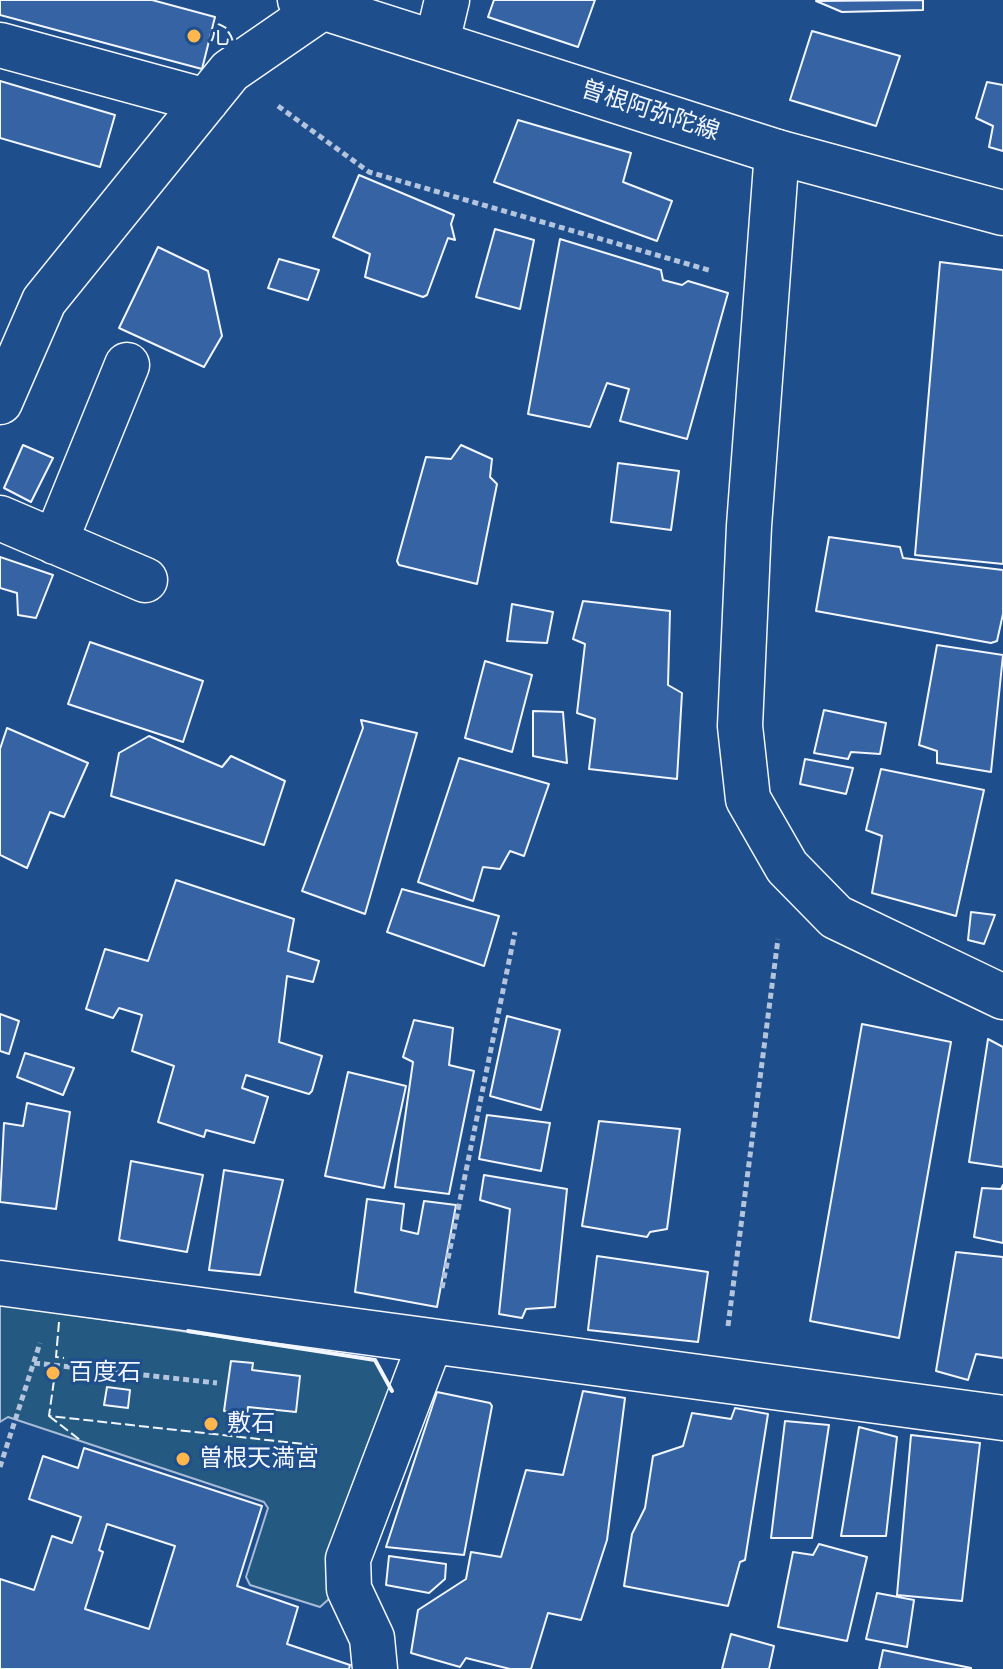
<!DOCTYPE html>
<meta charset="utf-8">
<style>
body{margin:0}
canvas{display:block;background:#1f4e8c}
</style>
<canvas width="1003" height="1669"></canvas>
<script>
const g = document.querySelector('canvas').getContext('2d');
g.lineJoin = 'round';
function fillPath(path, color) { g.fillStyle = color; g.fill(path, 'evenodd'); }
const poly = rows => new Path2D(rows.map(r => 'M' + r).join(''));
function strokePath(path, color, width, dash) { g.strokeStyle = color; g.lineWidth = width; g.lineCap = dash ? 'butt' : 'round'; g.setLineDash(dash || []); g.stroke(path); }
function drawText(font, color, halo, rows, align = 'center') {
  g.font = font + ' "IBM Plex Sans","Noto Sans JP",sans-serif'; g.lineWidth = 6; g.setLineDash([]); g.textBaseline = 'middle'; g.strokeStyle = halo; g.fillStyle = color; for (const [text, x, y, turn = 0] of rows) {
    g.save(); g.translate(x, y); g.rotate((+turn || 0) * Math.PI / 180); g.textAlign = isNaN(turn) ? turn : align; if (halo) g.strokeText(text, 0, 0); g.fillText(text, 0, 0); g.restore();
  }
}
const green = poly([
 [0,1304,375,1360,392,1391,330,1598,320,1607,250,1585,246,1577,268,1508,264,1502,8,1417,0,1422,0,1304]
]);
const building = poly([
 [0,0,152,0,215,17,202,69,0,15,0,0],
 [494,0,595,0,578,47,488,17,494,0],
 [923,0,923,10,842,12,816,1,923,0],
 [812,31,900,56,876,126,790,100,812,31],
 [0,81,115,115,100,167,0,138,0,81],
 [987,82,1003,85,1003,151,989,147,993,126,976,118,987,82],
 [518,120,631,153,623,182,672,201,657,241,494,182,518,120],
 [359,175,454,215,451,224,455,240,448,238,427,295,423,297,365,277,370,254,333,237,359,175],
 [495,229,534,240,520,309,476,297,495,229],
 [560,239,661,270,663,280,682,285,688,281,728,293,687,439,620,421,629,389,607,383,590,427,528,414,560,239],
 [158,247,208,271,222,336,204,367,119,328,158,247],
 [279,259,319,270,308,300,268,288,279,259],
 [940,262,1003,270,1003,564,915,555,940,262],
 [23,445,53,458,31,502,4,488,23,445],
 [461,445,492,459,490,477,497,484,477,584,399,565,397,561,426,457,451,459,461,445],
 [618,463,679,471,671,530,611,522,618,463],
 [829,537,900,547,903,558,1003,570,1003,614,997,641,991,643,816,611,829,537],
 [0,557,53,575,36,618,18,615,17,593,0,588,0,557],
 [583,601,670,611,668,685,682,693,677,779,589,769,595,719,577,713,585,644,573,639,583,601],
 [512,604,553,612,547,643,507,641,512,604],
 [90,642,203,681,183,742,68,704,90,642],
 [937,645,1003,655,991,772,937,763,937,751,919,745,937,645],
 [485,661,532,675,512,752,465,738,485,661],
 [824,710,886,723,880,754,851,752,848,759,814,753,824,710],
 [533,711,563,712,567,763,533,756,533,711],
 [361,720,417,733,365,914,302,891,363,728,361,720],
 [7,728,88,763,64,817,50,812,27,868,0,855,0,749,7,728],
 [149,736,222,767,231,756,285,781,264,845,111,796,119,753,149,736],
 [459,758,549,784,524,856,510,851,500,869,483,867,473,901,418,882,459,758],
 [805,759,853,768,846,794,800,784,805,759],
 [881,769,984,790,956,916,872,893,882,836,866,830,881,769],
 [176,880,294,919,288,951,319,961,313,982,287,976,279,1042,322,1056,312,1091,309,1094,246,1075,242,1088,268,1097,254,1143,206,1130,204,1137,158,1122,174,1066,132,1051,142,1015,119,1008,113,1018,86,1009,105,949,148,961,176,880],
 [402,889,499,916,484,966,387,932,402,889],
 [971,912,995,915,984,944,968,940,971,912],
 [0,1014,19,1021,9,1054,0,1051,0,1014],
 [507,1016,560,1030,541,1110,490,1096,507,1016],
 [414,1020,453,1028,449,1065,474,1071,449,1194,395,1187,413,1062,403,1057,414,1020],
 [862,1024,951,1042,899,1338,810,1321,862,1024],
 [988,1039,1003,1047,1003,1167,969,1162,988,1039],
 [25,1053,74,1068,63,1095,17,1077,25,1053],
 [348,1072,406,1086,384,1188,325,1176,348,1072],
 [27,1103,70,1112,56,1209,0,1202,4,1123,23,1126,27,1103],
 [487,1115,550,1123,541,1171,479,1159,487,1115],
 [599,1121,680,1129,667,1229,650,1232,647,1237,582,1226,599,1121],
 [131,1161,203,1175,187,1252,119,1240,131,1161],
 [224,1170,283,1180,260,1275,209,1270,224,1170],
 [484,1175,567,1189,555,1307,526,1309,522,1318,499,1314,510,1209,480,1200,484,1175],
 [1003,1185,1003,1243,974,1237,982,1188,1001,1189,1003,1185],
 [367,1199,404,1204,401,1230,418,1234,424,1201,456,1205,437,1307,355,1292,367,1199],
 [956,1252,1003,1257,1003,1358,976,1354,968,1380,936,1371,956,1252],
 [597,1256,708,1272,698,1342,588,1330,597,1256],
 [231,1361,253,1363,252,1370,300,1376,296,1412,248,1407,247,1414,224,1411,231,1361],
 [107,1387,130,1390,128,1408,104,1405,107,1387],
 [583,1391,625,1398,607,1540,581,1620,548,1613,531,1669,510,1669,466,1658,460,1667,411,1653,418,1610,466,1579,471,1552,501,1557,526,1470,563,1475,583,1391],
 [437,1392,490,1403,492,1406,464,1555,386,1547,437,1392],
 [735,1408,768,1414,745,1560,740,1562,728,1606,624,1586,632,1534,645,1508,653,1456,683,1446,692,1413,731,1419,735,1408],
 [785,1421,829,1425,812,1538,771,1538,785,1421],
 [859,1427,897,1437,886,1536,841,1536,859,1427],
 [911,1435,980,1443,962,1601,897,1595,911,1435],
 [84,1448,262,1506,237,1586,298,1607,287,1644,350,1665,349,1669,0,1669,0,1579,34,1590,52,1536,72,1543,81,1517,29,1499,43,1456,78,1468,84,1448],
 [107,1524,175,1546,149,1629,85,1609,103,1552,99,1550,107,1524],
 [819,1544,867,1557,847,1641,778,1627,793,1552,813,1555,819,1544],
 [389,1556,446,1564,445,1579,429,1593,386,1585,389,1556],
 [877,1593,914,1600,907,1647,866,1639,877,1593],
 [731,1634,774,1646,769,1669,722,1669,731,1634],
 [883,1650,971,1668,971,1669,879,1669,883,1650]
]);
const path = poly([
 [278,106,369,172,712,271],
 [442,1288,515,932],
 [728,1326,778,939],
 [34,1363,217,1383],
 [0,1467,40,1343]
]);
const minor = poly([
 [437,42,447,0],
 [0,45,206,101],
 [777,152,749,526,740,726,748,799,787,867,836,917,1003,997],
 [0,402,44,301,230,71,323,7],
 [0,518,145,580],
 [55,542,127,365],
 [0,1283,1003,1418],
 [375,1669,372,1638,349,1589,348,1559,430,1343]
]);
const major = poly([
 [300,0,777,152,1003,213]
]);
const fence = poly([
 [59,1322,56,1357,64,1358],
 [61,1374,55,1373,49,1416,313,1445],
 [49,1416,80,1440]
]);
const wall = poly([
 [188,1331,375,1360,392,1391]
]);
const markers = [
 [194,36,8,"#ffb74d"],
 [53,1373,8,"#ffb74d"],
 [211,1424,8,"#ffb74d"],
 [183,1459,8,"#ffb74d"]
];
const poiNames = [
 ["心",210,36],
 ["百度石",69,1373],
 ["敷石",227,1424],
 ["曽根天満宮",199,1459]
];
const streetNames = [
 ["曽根阿弥陀線",650,111,18]
];
fillPath(green, '#245a82');
strokePath(green, '#a8bbd7', 2);
fillPath(building, '#3563a3');
strokePath(building, '#f2f6ff', 2);
strokePath(minor, '#f2f6ff', 47);
strokePath(major, '#f2f6ff', 47);
strokePath(path, '#b3c4dc', 5, [6, 4]);
strokePath(minor, '#1f4e8c', 44);
strokePath(major, '#1f4e8c', 44);
strokePath(fence, '#f2f6ff', 2, [10, 4]);
strokePath(wall, '#f2f6ff', 4);
for (const [x, y, r, color] of markers) { const dot = new Path2D(); dot.arc(x, y, r, 0, 2 * Math.PI); g.fillStyle = color; g.fill(dot); strokePath(dot, '#1f4e8c', 3); }
drawText('24px', '#f2f6ff', '#1f4e8c', poiNames, 'left');
drawText('24px', '#f2f6ff', '#1f4e8c', streetNames);
</script>
